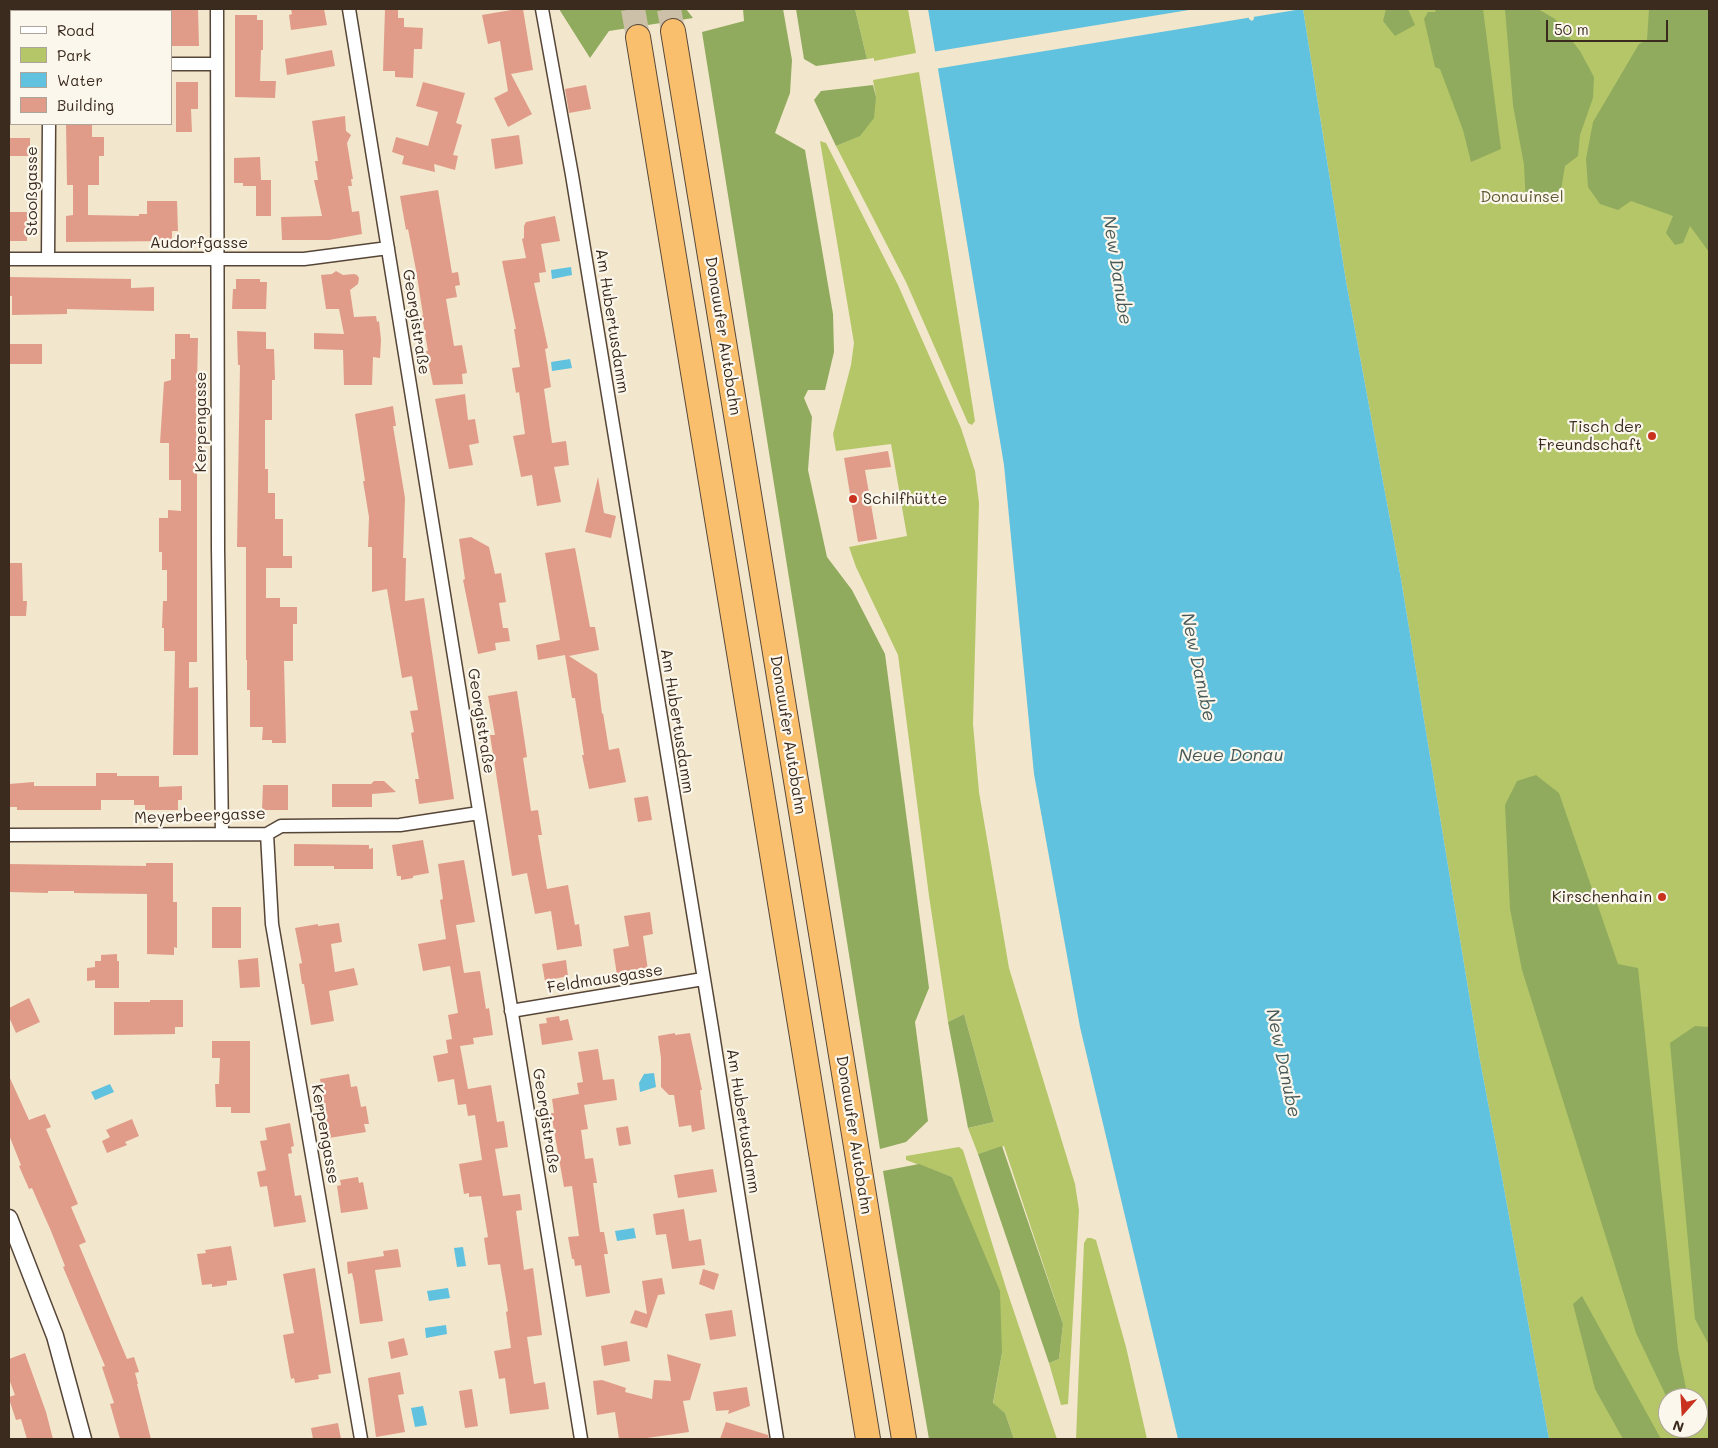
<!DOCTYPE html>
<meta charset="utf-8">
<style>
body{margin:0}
#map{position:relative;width:1718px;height:1448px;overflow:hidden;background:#f2e6cc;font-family:Mali,sans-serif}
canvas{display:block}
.frame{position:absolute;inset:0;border:10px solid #3b2a1e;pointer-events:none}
.legend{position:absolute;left:10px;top:10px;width:162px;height:115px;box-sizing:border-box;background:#fbf7ec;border:1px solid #aea59a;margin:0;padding:6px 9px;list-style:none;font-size:15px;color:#3b2a1e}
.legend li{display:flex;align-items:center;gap:10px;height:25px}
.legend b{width:25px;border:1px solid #aea59a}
.north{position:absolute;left:1658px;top:1388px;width:50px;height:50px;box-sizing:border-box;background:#fbf7ec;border:1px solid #aea59a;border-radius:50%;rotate:199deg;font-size:14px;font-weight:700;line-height:20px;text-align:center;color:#3b2a1e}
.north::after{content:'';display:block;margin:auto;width:18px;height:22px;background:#c8321e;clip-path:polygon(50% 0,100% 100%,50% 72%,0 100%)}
.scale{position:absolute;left:1546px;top:20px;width:122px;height:22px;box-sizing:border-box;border:2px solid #3b2a1e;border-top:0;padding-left:6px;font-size:15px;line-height:18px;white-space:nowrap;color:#3b2a1e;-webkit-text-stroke:4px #fbf7ec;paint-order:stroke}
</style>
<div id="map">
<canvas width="1718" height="1448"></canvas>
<div class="frame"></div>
<ul class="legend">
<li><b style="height:6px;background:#fff"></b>Road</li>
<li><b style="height:14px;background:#b5c669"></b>Park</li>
<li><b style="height:14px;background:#60c2df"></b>Water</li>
<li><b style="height:14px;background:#e09c89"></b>Building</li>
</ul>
<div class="north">N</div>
<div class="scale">50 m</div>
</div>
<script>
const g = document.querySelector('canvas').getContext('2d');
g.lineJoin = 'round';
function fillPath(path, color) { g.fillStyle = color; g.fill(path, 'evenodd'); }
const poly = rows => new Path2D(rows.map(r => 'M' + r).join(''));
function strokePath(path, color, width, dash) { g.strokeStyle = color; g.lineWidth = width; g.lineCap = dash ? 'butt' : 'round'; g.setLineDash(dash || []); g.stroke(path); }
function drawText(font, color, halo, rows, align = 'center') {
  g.font = font + ' Mali,sans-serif'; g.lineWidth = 4.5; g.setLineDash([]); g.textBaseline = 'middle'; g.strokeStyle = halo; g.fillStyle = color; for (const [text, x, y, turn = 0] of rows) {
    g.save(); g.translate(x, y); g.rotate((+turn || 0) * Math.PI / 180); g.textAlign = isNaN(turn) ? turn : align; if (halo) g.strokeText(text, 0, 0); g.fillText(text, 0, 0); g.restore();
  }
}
const green = poly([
 [855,9,908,9,916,53,874,61,874,58,867,59],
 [1303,9,1709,9,1709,1439,1549,1439,1502,1177,1479,1055,1401,579,1346,281],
 [1668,1398,1698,1398,1698,1428,1668,1428],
 [919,72,975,421,972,425,968,423,906,282,836,146,859,136,876,97,873,80],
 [820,141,826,143,898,285,961,428,975,471,979,503,973,724,979,792,1009,968,1075,1184,1079,1210,1068,1404,1061,1405,1049,1363,1059,1359,1063,1324,1004,1146,978,1154,968,1128,994,1122,964,1014,948,1022,929,896,898,655,856,567,849,547,907,536,891,444,836,451,833,434,851,365,854,343],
 [959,1147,963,1150,1006,1288,1057,1439,1014,1439,1005,1413,993,1404,1002,1353,952,1177,906,1160,906,1156],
 [1087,1238,1091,1238,1096,1240,1126,1347,1147,1439,1076,1439,1084,1243]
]);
const forest = poly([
 [559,9,686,9,693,18,609,31,590,58],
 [743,9,783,9,792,60,790,93,775,133,805,150,833,314,834,352,825,390,808,390,804,398,812,417,808,470,827,557,852,590,885,654,929,988,915,1022,928,1121,906,1142,880,1149,702,32,744,21],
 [796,9,855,9,867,59,816,66,804,59],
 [1386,9,1408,9,1415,25,1395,36,1383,21],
 [1436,9,1483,9,1501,149,1471,162,1463,130,1440,69,1435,67,1424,19,1428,12,1435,12],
 [1505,9,1538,9,1555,19,1580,51,1594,77,1593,98,1580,135,1578,156,1565,166,1561,190,1526,204,1524,165,1513,105],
 [1649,9,1709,9,1709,252,1690,226,1683,243,1675,245,1666,233,1673,216,1631,201,1618,210,1600,204,1588,187,1586,159,1593,122,1639,44,1647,40],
 [873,85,876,97,874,118,860,136,836,146,814,100,821,91],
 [1536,775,1559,793,1618,964,1638,968,1678,1349,1688,1398,1668,1398,1668,1400,1636,1333,1522,970,1510,909,1505,805,1517,781],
 [964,1014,994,1122,968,1128,948,1022],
 [1695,1026,1709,1027,1709,1345,1695,1319,1670,1043],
 [1002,1146,1063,1324,1059,1359,1049,1363,978,1154],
 [919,1164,952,1177,1000,1291,1002,1353,993,1403,1005,1413,1014,1439,929,1439,883,1171],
 [1582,1296,1661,1439,1623,1439,1595,1389,1573,1304]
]);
const water = poly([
 [928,9,1248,9,1249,19,1252,21,1254,19,1253,9,1303,9,1346,281,1401,579,1479,1055,1502,1177,1549,1439,1178,1439,1080,1027,1034,774,1004,465],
 [571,267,572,275,552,279,551,270],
 [570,359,572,368,552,371,551,362],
 [654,1073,656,1087,640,1092,639,1083,644,1074],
 [110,1084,114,1092,95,1100,91,1092],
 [634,1228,636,1238,617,1241,615,1231],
 [463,1247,466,1266,457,1267,454,1248],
 [448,1288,450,1298,429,1301,427,1291],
 [446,1325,447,1334,426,1338,425,1328],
 [423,1406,427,1425,415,1427,411,1408]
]);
const pier = poly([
 [1195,9,1302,9,935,69,932,52]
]);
const building = poly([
 [171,9,198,9,199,46,171,46],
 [291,9,324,9,327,25,291,30,289,15,292,14],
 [385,9,398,9,398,18,404,18,404,27,423,28,422,49,414,49,413,78,395,77,395,71,383,71],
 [517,9,523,9,533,70,511,74,532,114,508,127,494,98,508,91,500,41,488,44,482,15],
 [235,15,257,15,257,20,263,20,263,50,261,50,260,81,276,81,275,98,235,97],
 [332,50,335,66,287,75,285,59],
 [176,82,198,82,198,109,191,109,192,132,176,132],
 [423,82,465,93,456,123,462,125,453,155,458,156,455,170,434,164,435,172,402,164,404,156,392,152,396,137,428,146,438,112,416,106],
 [586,85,591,109,569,113,565,89],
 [345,116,346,131,351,135,347,143,353,179,351,179,352,186,348,186,352,212,359,211,362,234,329,240,282,240,281,217,322,216,314,180,318,180,315,161,318,161,312,121],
 [66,124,92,124,92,137,104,137,104,156,99,156,99,185,88,185,88,215,139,216,139,214,147,214,147,201,177,201,178,231,172,231,172,241,66,242,66,216,73,215,73,185,67,185],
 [519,135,523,164,495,169,491,139],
 [9,138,30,138,30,156,9,156],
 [260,157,261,180,271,180,271,216,256,216,256,186,243,186,243,183,234,183,234,158],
 [438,190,452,273,458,272,460,285,455,286,457,297,446,299,454,346,462,345,467,373,462,374,463,384,433,385,426,351,428,351,422,316,423,315,416,270,408,229,406,230,400,196],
 [9,212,27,212,27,241,9,241],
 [555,216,560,241,541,244,546,272,539,273,540,282,534,283,548,348,545,349,551,387,544,389,552,443,566,441,569,465,554,467,561,502,537,506,532,475,521,477,513,436,525,434,519,392,516,393,512,368,520,367,514,329,516,329,502,261,526,258,522,239,524,238,524,226,526,222],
 [336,271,343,275,354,274,357,275,359,278,358,284,350,290,354,317,376,316,377,322,379,321,381,340,380,358,373,357,372,385,344,385,343,350,314,349,314,333,344,334,339,309,326,309,321,275,332,274],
 [9,277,131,279,131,288,154,287,154,311,67,309,67,314,12,315,12,296,9,296],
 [236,279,260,279,260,282,267,282,266,309,232,309,233,289,236,289],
 [237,331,266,332,266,349,274,349,275,380,272,380,272,420,265,420,265,469,268,469,268,493,275,493,275,519,283,519,283,556,292,556,292,568,266,568,266,598,280,598,280,607,297,607,297,624,293,624,293,661,284,661,286,743,272,743,272,740,262,740,263,727,250,727,250,690,247,690,247,660,246,660,246,547,237,547,240,365,238,365],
 [175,334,190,334,190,338,198,338,196,427,197,452,197,662,189,662,189,688,198,687,198,755,173,755,175,651,164,651,164,628,162,628,163,601,167,601,167,570,162,570,162,552,159,552,159,518,168,518,168,510,181,511,181,480,169,480,169,443,160,443,164,382,171,380,171,359,175,359],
 [9,344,42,344,42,364,9,364],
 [465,394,468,420,475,419,479,443,469,445,473,465,449,469,435,399],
 [393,406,396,426,393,426,405,498,403,558,406,558,405,601,424,598,454,799,419,804,415,779,419,779,411,733,414,732,410,711,418,710,412,676,402,678,387,589,372,592,372,547,368,547,369,517,363,481,365,481,355,414],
 [888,451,891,467,865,470,877,539,858,542,844,458],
 [598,477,604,513,616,516,611,538,585,532],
 [471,537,489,547,495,574,501,573,506,602,499,603,503,628,508,628,510,641,495,643,496,650,478,654,463,580,465,579,459,539],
 [575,548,590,627,595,627,599,650,569,656,597,674,602,714,603,713,609,750,619,748,626,782,589,789,582,755,584,755,575,698,572,698,565,655,538,660,536,645,560,640,545,553],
 [9,563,22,563,23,601,27,601,26,616,9,616],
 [517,691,527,757,523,758,531,811,538,810,542,835,538,835,547,889,568,885,575,925,579,924,582,946,557,950,551,911,535,914,527,873,512,876,490,735,495,735,488,696],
 [96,773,117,773,117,776,159,776,159,787,182,786,182,800,178,800,178,810,145,810,145,805,134,805,134,800,101,800,101,810,17,810,17,807,9,807,9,784,34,782,34,786,96,786],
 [374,781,384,781,396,792,372,794,372,807,332,807,332,784,371,784],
 [263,785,288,785,288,810,262,810],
 [648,796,652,820,638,822,634,798],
 [423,840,429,873,413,876,413,878,401,880,401,876,397,876,392,845],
 [294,844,369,845,369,849,373,848,373,869,334,869,334,866,294,866],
 [464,860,475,922,456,925,464,973,480,971,486,1009,489,1008,493,1035,473,1038,474,1044,460,1046,468,1089,491,1085,497,1122,504,1121,508,1147,495,1149,503,1196,520,1194,522,1210,516,1211,524,1270,533,1268,542,1335,527,1337,534,1384,545,1382,549,1409,510,1414,505,1378,499,1379,494,1351,511,1348,506,1312,508,1311,500,1264,488,1265,484,1238,488,1237,481,1196,469,1197,469,1193,464,1194,459,1164,482,1160,475,1115,468,1116,466,1104,458,1105,454,1079,438,1082,433,1056,448,1053,446,1040,452,1039,448,1015,458,1013,450,966,423,971,418,944,446,939,440,900,443,899,438,864],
 [146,863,173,863,173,902,177,902,177,948,174,947,174,955,147,954,147,894,74,893,74,891,48,891,48,893,9,892,9,864,146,866],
 [212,907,241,907,241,948,212,948],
 [650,912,653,934,643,936,648,970,617,975,613,949,629,946,624,916],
 [339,923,342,942,331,944,335,972,354,968,358,985,329,991,334,1021,311,1025,304,984,302,984,299,964,302,963,295,928,318,924,318,926],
 [117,954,117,961,119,961,119,988,95,988,95,980,87,981,87,968,95,967,95,961,101,961,101,955],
 [258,958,260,987,240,988,238,960],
 [566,960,568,976,545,981,542,964],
 [29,998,40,1022,16,1033,9,1017,9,1008],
 [150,1000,183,1000,183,1027,175,1027,175,1034,114,1035,114,1002,150,1002],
 [559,1016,560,1021,568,1019,573,1040,542,1045,539,1024,547,1023,546,1018],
 [675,1033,675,1035,690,1033,702,1090,700,1090,705,1129,692,1132,691,1125,679,1127,674,1095,669,1095,661,1087,661,1058,658,1036],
 [212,1041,250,1041,250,1113,231,1113,231,1107,216,1107,215,1084,219,1084,220,1058,212,1058],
 [598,1049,603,1080,614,1079,617,1100,584,1105,588,1129,581,1130,585,1159,593,1158,597,1183,593,1183,600,1232,604,1232,608,1254,604,1254,610,1293,586,1297,581,1265,575,1266,574,1259,572,1259,568,1237,579,1236,572,1186,564,1187,551,1113,554,1113,552,1099,579,1094,577,1083,583,1082,578,1052],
 [349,1074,351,1087,357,1086,361,1107,366,1106,369,1124,364,1124,366,1132,329,1138,320,1079],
 [9,1076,29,1120,45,1114,51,1127,46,1129,78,1204,71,1207,86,1242,79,1245,127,1359,134,1357,139,1372,135,1373,138,1384,137,1384,151,1439,120,1439,110,1404,114,1403,102,1367,105,1366,63,1267,65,1266,51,1231,32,1188,29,1189,19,1166,21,1165,9,1135],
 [132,1119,139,1136,125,1142,127,1145,107,1153,102,1141,110,1137,106,1130],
 [290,1123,294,1146,291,1147,292,1153,288,1154,295,1196,301,1195,306,1222,274,1227,267,1186,260,1187,257,1172,266,1170,260,1141,267,1140,265,1128],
 [628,1126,631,1144,619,1146,616,1128],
 [713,1169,717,1192,678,1198,674,1175],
 [358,1177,359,1183,363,1182,368,1209,341,1213,337,1186,341,1185,340,1180],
 [684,1209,689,1241,701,1239,705,1265,672,1269,666,1234,656,1235,653,1214],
 [231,1246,237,1280,227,1281,227,1285,212,1287,212,1284,202,1285,197,1254,206,1253,205,1250],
 [398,1249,401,1267,375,1270,383,1321,360,1324,354,1282,352,1273,348,1274,347,1262,384,1256,383,1251],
 [315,1268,331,1373,318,1375,319,1379,295,1383,294,1378,291,1379,283,1335,294,1333,283,1274],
 [703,1269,719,1274,714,1290,699,1284],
 [662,1278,665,1294,658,1295,647,1328,630,1323,635,1310,647,1314,642,1281],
 [732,1310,736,1336,710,1340,705,1314],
 [404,1338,408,1355,391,1359,388,1342],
 [627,1341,630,1361,604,1366,601,1346],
 [25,1353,46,1412,53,1439,27,1439,21,1419,16,1420,9,1399,9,1397,15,1395,9,1379,9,1359],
 [667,1354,701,1364,690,1400,683,1401,689,1432,640,1439,619,1439,615,1412,597,1415,593,1381,602,1380,626,1388,625,1392,652,1399,654,1380,671,1381],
 [400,1372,404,1394,398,1395,405,1432,376,1437,368,1378],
 [747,1387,750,1406,728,1414,729,1410,716,1411,713,1392],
 [472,1389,478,1426,465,1428,459,1391],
 [726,1422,768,1435,769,1439,720,1439],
 [338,1423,341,1439,313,1439,311,1428]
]);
const motorwayTunnel = poly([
 [633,9,638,37],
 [669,9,673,31]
]);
const minor = poly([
 [217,9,218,549,222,834],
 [349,9,581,1439],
 [542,9,572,175,712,1028,777,1439],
 [9,63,11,64],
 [171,64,216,64],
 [48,258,49,124],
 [9,259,304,259,388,248],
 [267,834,272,924,361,1439],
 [9,835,267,834,281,826,400,825,479,813],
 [511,1011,703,979]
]);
const tertiary = poly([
 [9,1218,55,1336,83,1439]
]);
const motorway = poly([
 [673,31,904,1439],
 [638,37,868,1439]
]);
const markers = [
 [1652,436,5,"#c8321e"],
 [853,499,5,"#c8321e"],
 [1662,897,5,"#c8321e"]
];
const streetNames = [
 ["Stooßgasse",32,191,-90],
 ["Audorfgasse",199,243],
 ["Am Hubertusdamm",612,321,81],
 ["Georgistraße",416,322,81],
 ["Donauufer Autobahn",723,336,81],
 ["Kerpengasse",201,422,-90],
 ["Georgistraße",481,721,81],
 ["Am Hubertusdamm",677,721,81],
 ["Donauufer Autobahn",788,735,81],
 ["Meyerbeergasse",200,816,-2],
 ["Feldmausgasse",605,979,-9],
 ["Georgistraße",546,1121,81],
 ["Am Hubertusdamm",743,1121,81],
 ["Kerpengasse",325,1134,80],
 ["Donauufer Autobahn",854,1135,81]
];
const parkNames = [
 ["Donauinsel",1522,197]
];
const poiNames = [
 ["Tisch der",1642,427],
 ["Freundschaft",1642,445],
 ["Schilfhütte",863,499,"left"],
 ["Kirschenhain",1652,897]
];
const waterNames = [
 ["New Danube",1117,270,81],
 ["New Danube",1198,667,78],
 ["Neue Donau",1231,755],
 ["New Danube",1283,1063,78]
];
fillPath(green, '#b5c669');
fillPath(forest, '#90ab5d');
fillPath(water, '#60c2df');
fillPath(pier, '#f2e6cc');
fillPath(building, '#e09c89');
strokePath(motorwayTunnel, '#cdc0a9', 24, [24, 12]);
strokePath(minor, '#564638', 15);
strokePath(tertiary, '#564638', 19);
strokePath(motorway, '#564638', 26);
strokePath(minor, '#fff', 12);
strokePath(tertiary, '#fff', 16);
strokePath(motorway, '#f9bf6d', 24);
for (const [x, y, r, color] of markers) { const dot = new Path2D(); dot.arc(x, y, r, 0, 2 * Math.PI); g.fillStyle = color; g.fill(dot); strokePath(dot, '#fbf7ec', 2); }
drawText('16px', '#3b2a1e', '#fbf7ec', streetNames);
drawText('16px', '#605934', '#fbf7ec', parkNames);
drawText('16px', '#3b2a1e', '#fbf7ec', poiNames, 'right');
drawText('italic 18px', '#465858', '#fbf7ec', waterNames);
</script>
